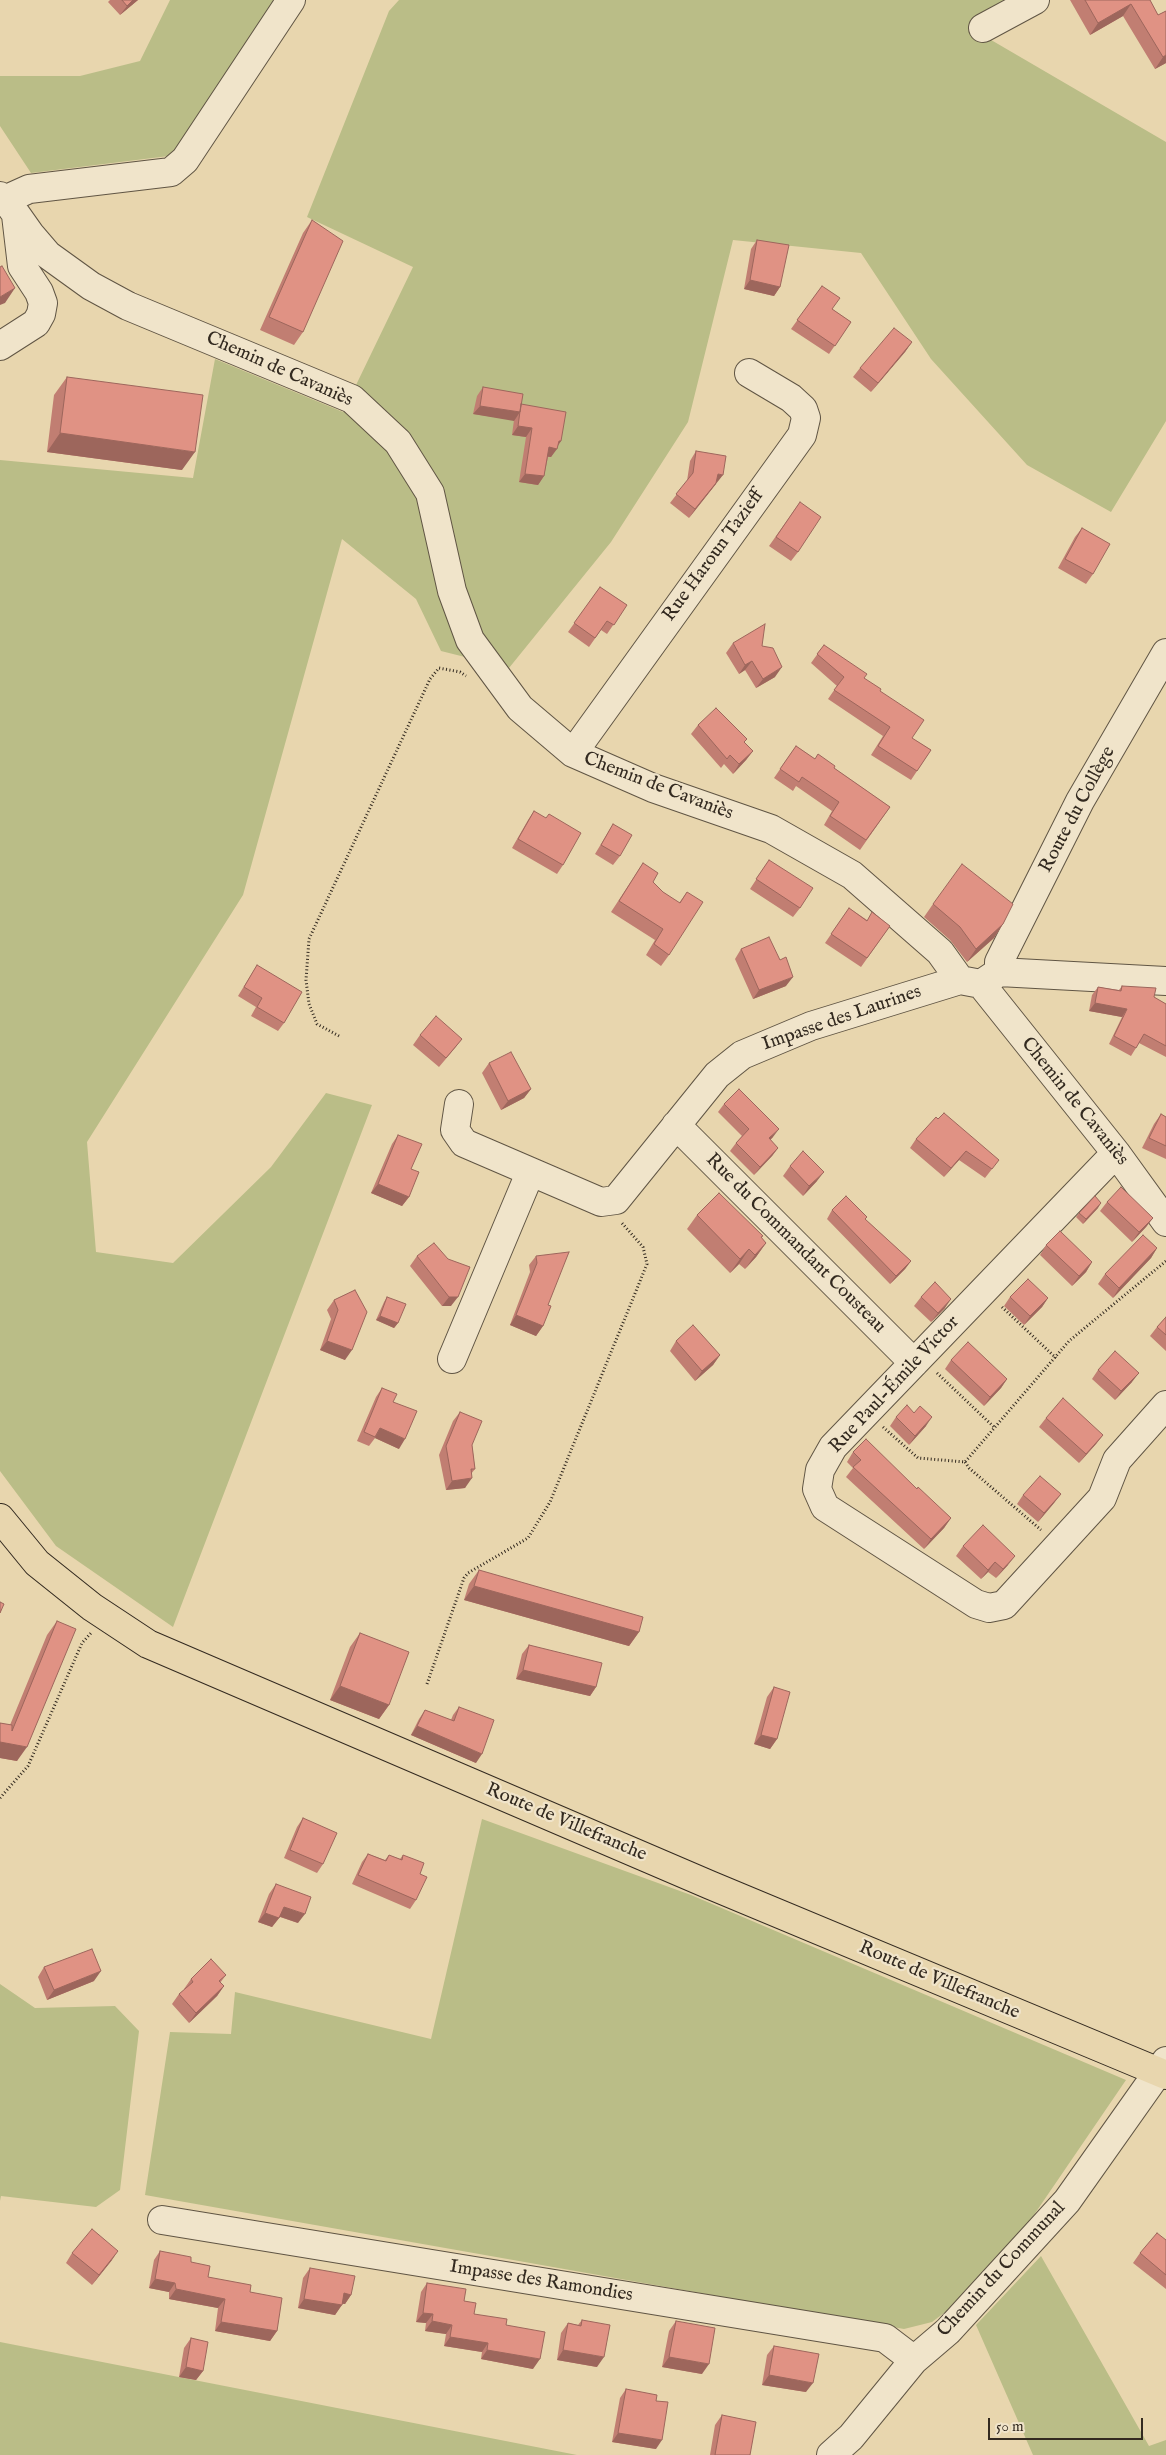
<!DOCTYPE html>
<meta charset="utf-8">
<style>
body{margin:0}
#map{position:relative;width:1166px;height:2455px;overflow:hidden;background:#e8d6ae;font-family:"IM FELL English",serif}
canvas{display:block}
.scale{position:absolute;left:988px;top:2418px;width:155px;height:22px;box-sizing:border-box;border:2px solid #332a20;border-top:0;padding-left:6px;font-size:15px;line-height:18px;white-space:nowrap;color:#332a20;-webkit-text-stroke:4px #f0e4ca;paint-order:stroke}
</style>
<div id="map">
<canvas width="1166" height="2455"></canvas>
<div class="scale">50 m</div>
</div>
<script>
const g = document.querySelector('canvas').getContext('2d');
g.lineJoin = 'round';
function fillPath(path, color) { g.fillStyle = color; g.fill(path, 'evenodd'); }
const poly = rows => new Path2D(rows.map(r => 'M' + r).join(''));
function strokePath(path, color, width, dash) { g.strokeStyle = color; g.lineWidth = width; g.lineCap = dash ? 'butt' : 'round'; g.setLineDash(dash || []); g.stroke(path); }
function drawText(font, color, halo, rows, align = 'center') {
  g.font = font + ' "IM FELL English",serif'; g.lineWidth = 4.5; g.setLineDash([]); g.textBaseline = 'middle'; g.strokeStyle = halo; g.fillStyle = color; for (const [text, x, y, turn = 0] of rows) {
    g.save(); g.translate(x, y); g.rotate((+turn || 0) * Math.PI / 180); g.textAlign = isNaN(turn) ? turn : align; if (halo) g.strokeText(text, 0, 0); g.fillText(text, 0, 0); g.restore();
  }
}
const green = poly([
 [170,0,282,0,177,155,31,173,0,126,0,76,80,76,140,61],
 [399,0,1022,0,974,30,1166,142,1166,421,1111,512,1027,465,931,359,861,253,733,240,688,422,611,542,509,668,441,651,416,599,342,539,243,895,87,1142,96,1252,173,1263,271,1167,326,1093,372,1105,173,1627,56,1546,0,1471,0,460,193,478,215,359,343,412,413,267,307,217,389,11],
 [482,1819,691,1895,1126,2080,1025,2228,964,2298,932,2322,904,2329,145,2195,170,2032,231,2034,235,1992,431,2039],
 [0,1984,35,2008,115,2006,139,2031,120,2190,96,2207,1,2196,0,2201],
 [1041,2256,1149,2446,1166,2440,1166,2455,1033,2455,976,2325],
 [0,2342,577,2455,0,2455]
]);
const path = poly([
 [339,1036,317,1024,309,1004,306,980,309,939,430,679,439,668,460,672,466,676],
 [1002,1307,1056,1358],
 [937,1373,995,1428],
 [883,1427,918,1458,965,1462,1069,1341,1166,1261],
 [965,1462,969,1468,1041,1530],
 [427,1684,464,1578,468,1573,528,1538,550,1502,647,1264,643,1247,621,1222],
 [0,1798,28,1766,82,1643,91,1633]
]);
const minor = poly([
 [983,28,1035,0],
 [0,196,6,200,30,234,48,255,91,286,128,306,352,399,398,442,430,493,452,591,470,640,520,708,573,753,653,788,771,829,852,875,940,952,960,980],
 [0,202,29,189,171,172,185,160,291,0],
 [0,346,36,323,41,314,43,303,39,292,22,266,16,215],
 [573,753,802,435,806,418,803,409,791,398,749,373],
 [999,972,999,962,1080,801,1166,653],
 [984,982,999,972,1166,981],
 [981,984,1116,1153,1166,1222],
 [459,1104,455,1130,464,1143,601,1202,616,1200,717,1075,742,1055,811,1026,960,980,981,984],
 [676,1125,914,1363],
 [1116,1153,833,1447,820,1470,817,1489,825,1507,976,1604,989,1608,1004,1605,1102,1498,1117,1460,1166,1405],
 [452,1359,530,1173],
 [162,2220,885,2338,914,2360],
 [831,2455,851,2437,914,2360,948,2331,1067,2201,1166,2061]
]);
const major = poly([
 [0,1518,37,1563,92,1607,148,1644,710,1885,1166,2075]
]);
const wall = poly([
 [110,0,138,0,120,15,108,2],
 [1070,0,1150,0,1158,15,1166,11,1166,63,1155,69,1123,16,1090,35],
 [312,220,303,332,294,345,260,330,303,233],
 [757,240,780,287,774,296,744,289,751,249],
 [822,286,832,309,851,322,829,354,791,329],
 [912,342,905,352,871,392,853,377,860,368],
 [67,377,182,470,47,452,54,395],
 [483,387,521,405,561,441,551,457,548,457,544,476,538,485,519,482,526,437,512,435,514,420,473,414,477,396],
 [696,451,716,484,689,518,670,503,687,481,690,461],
 [800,502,798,552,791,561,769,546],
 [1082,528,1093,574,1086,584,1058,568,1075,537],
 [600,587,627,605,607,634,601,630,589,647,568,632],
 [733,643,762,646,775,677,756,688,745,670,739,674,726,653],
 [824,645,880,691,912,738,931,750,911,780,871,755,883,736,828,699,837,686,811,663],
 [698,725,744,742,753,751,746,760,733,774,724,764,721,768,691,734],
 [796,746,815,759,834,768,890,807,860,850,824,825,832,811,796,786,793,791,774,778],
 [534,811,563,865,557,874,512,848,528,820],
 [613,824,620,856,613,865,595,854],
 [769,860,800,908,793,917,750,889],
 [643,863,653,882,663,892,679,903,687,892,669,955,661,966,646,955,655,940,611,912],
 [933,904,1003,924,994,938,967,962,950,940,924,917],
 [849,908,867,920,890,926,861,967,825,943],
 [741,949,780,960,786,986,753,999,735,959],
 [257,965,284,1023,278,1031,251,1016,256,1007,238,996],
 [1122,986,1154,997,1166,1004,1166,1057,1139,1043,1131,1056,1109,1044,1122,1017,1089,1011,1092,995,1098,987,1119,990],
 [420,1035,462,1039,455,1048,439,1067,413,1045],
 [489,1063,531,1089,524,1098,501,1110,482,1073],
 [724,1104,773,1137,770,1140,778,1148,772,1156,754,1175,730,1151,736,1143,742,1136,718,1112],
 [1161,1114,1166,1117,1166,1159,1142,1148,1154,1124],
 [938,1119,992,1169,985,1178,959,1160,944,1177,910,1148,916,1139],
 [398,1135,409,1197,402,1206,371,1193,392,1144],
 [790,1166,817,1181,803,1196,783,1176],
 [1107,1202,1153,1218,1146,1227,1132,1242,1100,1211],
 [1098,1208,1083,1224,1076,1217,1079,1213],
 [832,1210,865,1219,911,1261,905,1269,890,1284,827,1219],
 [697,1215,761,1238,766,1243,756,1257,745,1269,739,1264,730,1273,687,1229],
 [1046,1245,1092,1262,1086,1272,1072,1286,1040,1255],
 [1157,1248,1151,1258,1113,1298,1098,1284,1105,1274],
 [417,1256,448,1259,451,1306,442,1306,410,1266],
 [536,1256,548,1305,543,1326,536,1336,510,1325,530,1272,529,1265],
 [355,1290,345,1360,320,1350,331,1319,327,1310,334,1300],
 [387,1297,398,1323,394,1328,376,1320,384,1302],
 [921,1297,945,1308,931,1322,914,1306],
 [1010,1297,1048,1298,1042,1307,1024,1325,1004,1306],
 [1166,1317,1166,1351,1150,1336,1157,1327],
 [676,1341,720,1355,713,1365,695,1381,670,1351],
 [951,1360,1007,1379,1001,1388,984,1406,945,1369],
 [1098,1370,1132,1382,1115,1400,1092,1379],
 [382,1388,393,1402,399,1449,375,1438,369,1446,357,1441,376,1397],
 [460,1412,472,1445,475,1469,471,1474,465,1488,446,1490,439,1455,453,1421],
 [896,1417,926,1426,909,1445,890,1426],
 [1046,1418,1103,1435,1096,1444,1079,1463,1039,1427],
 [853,1452,917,1489,951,1518,944,1528,924,1549,846,1477,853,1468,847,1462],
 [1061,1494,1054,1503,1038,1522,1017,1504,1023,1495],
 [963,1546,1008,1565,996,1578,988,1572,981,1579,956,1556],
 [479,1570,639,1632,629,1646,464,1600,469,1584],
 [57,1621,17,1761,0,1758,0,1723,10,1725,47,1635],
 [360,1633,389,1705,379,1719,330,1700,350,1647],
 [529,1645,596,1687,590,1696,516,1679,522,1654],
 [774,1687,777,1739,770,1749,754,1744,767,1697],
 [459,1707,476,1763,411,1735,419,1719,425,1710,451,1720,453,1715],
 [303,1818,323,1864,317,1873,284,1858,297,1827],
 [368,1854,385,1860,389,1855,400,1859,403,1855,420,1874,416,1900,410,1909,352,1884,362,1862],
 [276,1884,298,1923,280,1917,272,1927,258,1922,269,1894],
 [44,1967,94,1981,47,2000,38,1977],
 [226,1975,220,1983,224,1986,217,1996,189,2023,172,2004,179,1994,185,1989,184,1989,191,1979],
 [1166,2240,1166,2289,1133,2263,1140,2253],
 [160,2251,191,2262,208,2277,250,2292,277,2331,270,2341,215,2331,218,2308,169,2299,169,2292,149,2288,154,2260],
 [72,2253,112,2260,92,2285,66,2263],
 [310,2268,351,2295,345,2304,342,2304,335,2315,298,2308,303,2278],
 [427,2283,464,2301,474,2314,506,2325,533,2369,481,2359,482,2352,444,2346,446,2334,425,2331,426,2323,416,2322,421,2292],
 [582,2320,597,2367,557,2360,561,2333,568,2323,578,2325],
 [676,2321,702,2374,662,2367,669,2331],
 [191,2338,203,2371,196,2380,179,2377,184,2348],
 [774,2346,806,2392,762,2385,767,2355],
 [626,2389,656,2449,612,2442,620,2398],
 [722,2415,750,2455,710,2455,715,2425]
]);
const shadedWall = poly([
 [133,0,138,0,120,15,127,6],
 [1131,4,1123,16,1090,35,1098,23],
 [1166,55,1166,63,1155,69,1163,57],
 [750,280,780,287,774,296,744,289],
 [15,288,5,303,0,305,0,297],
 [912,342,905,352,871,392,878,383],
 [480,406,520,412,514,421,473,414],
 [518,426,532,428,526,437,512,435],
 [60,433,195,452,182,470,47,452],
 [559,441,561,441,556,448,557,449,551,457,543,456,549,447],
 [525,474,544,476,538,485,519,482],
 [718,474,723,475,689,518,695,509],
 [752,661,745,670,739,674,745,665],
 [782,667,775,677,756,688,763,679],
 [753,751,746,760,733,774,739,764],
 [1003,924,994,938,967,962,976,949],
 [793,977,786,986,753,999,759,990],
 [1095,1003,1127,1009,1122,1017,1089,1011],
 [531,1089,524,1098,501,1110,508,1101],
 [779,1129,773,1137,763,1147,769,1138],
 [778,1148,772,1156,754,1175,760,1167],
 [966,1151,959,1160,944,1177,951,1168],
 [824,1172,817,1181,803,1196,809,1186],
 [378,1184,409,1197,402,1206,371,1193],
 [1101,1203,1098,1208,1083,1224,1086,1219],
 [1153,1218,1146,1227,1132,1242,1139,1232],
 [766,1243,756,1257,745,1269,755,1255],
 [1157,1248,1151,1258,1113,1298,1119,1288],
 [749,1249,739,1264,730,1273,740,1259],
 [911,1261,905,1269,890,1284,896,1276],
 [1092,1262,1086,1272,1072,1286,1079,1276],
 [449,1297,458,1297,451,1306,442,1306],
 [1048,1298,1042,1307,1024,1325,1030,1316],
 [951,1299,945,1308,931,1322,938,1313],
 [516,1315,543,1326,536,1336,510,1325],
 [380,1316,398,1323,394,1328,376,1320],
 [327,1341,352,1350,345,1360,320,1350],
 [720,1355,713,1365,695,1381,702,1371],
 [1139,1373,1132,1382,1115,1400,1121,1391],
 [1007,1379,1001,1388,984,1406,990,1397],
 [932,1417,926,1426,909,1445,915,1436],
 [380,1428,405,1439,399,1449,375,1438],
 [1103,1435,1096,1444,1079,1463,1086,1454],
 [472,1478,465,1488,446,1490,452,1481],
 [1061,1494,1054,1503,1038,1522,1044,1513],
 [951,1518,944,1528,924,1549,931,1539],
 [1015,1556,1008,1565,996,1578,1003,1569],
 [995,1562,988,1572,981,1579,988,1570],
 [474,1586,639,1632,629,1646,464,1600],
 [523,1670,596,1687,590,1696,516,1679],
 [340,1686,389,1705,379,1719,330,1700],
 [417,1726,482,1754,476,1763,411,1735],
 [761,1735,777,1739,770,1749,754,1744],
 [0,1742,27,1747,17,1761,0,1758],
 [284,1907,305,1914,298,1923,278,1916],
 [265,1913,279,1918,272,1927,258,1922],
 [101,1971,94,1981,47,2000,54,1990],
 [224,1986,217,1996,189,2023,196,2013],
 [118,2251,112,2260,92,2285,99,2275],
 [155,2279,175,2283,169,2292,149,2288],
 [176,2289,225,2299,218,2308,169,2299],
 [344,2293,351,2295,345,2304,337,2303],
 [304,2299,342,2305,335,2315,298,2308],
 [423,2313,433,2314,426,2323,416,2322],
 [432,2321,452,2325,446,2334,425,2331],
 [221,2322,277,2331,270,2341,215,2331],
 [450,2337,488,2343,482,2352,444,2346],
 [487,2350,540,2359,533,2369,481,2359],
 [563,2350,604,2357,597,2367,557,2360],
 [669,2357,709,2364,702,2374,662,2367],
 [186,2367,203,2371,196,2380,179,2377],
 [769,2375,813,2383,806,2392,762,2385],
 [618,2433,662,2440,656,2449,612,2442]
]);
const building = poly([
 [122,0,133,0,127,6,122,0],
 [1085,0,1150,0,1158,15,1166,11,1166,55,1163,57,1131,4,1098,23,1085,0],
 [312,220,343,241,303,332,269,317,312,220],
 [757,240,789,245,780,287,750,280,757,240],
 [2,266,15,288,0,297,0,267,2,266],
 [822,286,840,298,832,309,851,322,835,346,797,320,822,286],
 [894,328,912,342,878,383,860,368,894,328],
 [67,377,203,395,195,452,60,433,67,377],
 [483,387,523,394,520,412,480,406,483,387],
 [521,404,566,412,561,441,559,441,557,449,549,447,544,476,525,474,532,428,518,426,521,404],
 [696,451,726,456,723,475,718,474,716,483,695,509,676,494,693,473,696,451],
 [800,502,821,517,798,552,776,537,800,502],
 [1082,528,1110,544,1093,574,1065,559,1082,528],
 [600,587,627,605,614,625,607,621,595,638,574,623,600,587],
 [765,624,762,646,773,648,782,667,763,679,752,661,745,665,733,643,765,624],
 [824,645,867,674,864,678,881,689,880,691,924,720,912,738,931,750,917,771,878,746,890,727,834,690,844,677,817,654,824,645],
 [716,708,747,739,744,742,753,751,739,764,730,755,727,759,698,725,716,708],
 [796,746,815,759,818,754,835,766,834,768,890,807,866,840,830,816,839,802,802,777,799,782,780,769,796,746],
 [534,811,546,818,549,814,581,833,563,865,518,839,534,811],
 [613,824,632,835,620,856,601,845,613,824],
 [769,860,813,888,800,908,756,879,769,860],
 [643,863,658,873,653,882,663,892,680,903,687,892,703,902,669,955,654,944,663,929,619,901,643,863],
 [962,864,1013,904,1003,924,976,949,960,927,933,904,962,864],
 [849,908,867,921,872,912,890,926,867,958,831,934,849,908],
 [769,937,780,960,786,957,793,977,759,990,741,949,769,937],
 [257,965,302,992,284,1023,257,1007,262,998,244,987,257,965],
 [1122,986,1156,988,1154,997,1166,1004,1166,1046,1144,1034,1136,1048,1114,1036,1127,1009,1095,1003,1098,987,1121,991,1122,986],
 [436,1016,462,1039,446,1058,420,1035,436,1016],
 [511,1052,531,1089,508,1101,489,1063,511,1052],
 [739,1089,779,1129,769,1138,778,1148,760,1167,736,1143,749,1129,724,1104,739,1089],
 [944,1113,999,1160,992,1169,966,1151,951,1168,916,1139,936,1117,938,1119,944,1113],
 [1161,1114,1166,1117,1166,1146,1149,1138,1161,1114],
 [398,1135,422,1144,411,1169,419,1172,409,1197,378,1184,398,1135],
 [803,1151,824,1172,809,1186,790,1166,803,1151],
 [1121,1187,1153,1218,1139,1232,1107,1202,1121,1187],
 [719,1193,763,1236,761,1237,766,1243,755,1255,749,1249,740,1259,697,1215,719,1193],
 [846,1196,867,1217,865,1219,911,1261,896,1276,832,1210,846,1196],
 [1095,1196,1101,1203,1086,1219,1079,1213,1095,1196],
 [1060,1231,1092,1262,1079,1276,1046,1245,1060,1231],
 [1143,1235,1157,1248,1119,1288,1105,1274,1143,1235],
 [434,1243,448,1259,470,1267,458,1297,449,1297,417,1256,434,1243],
 [569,1252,548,1305,551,1306,543,1326,516,1315,537,1263,536,1256,569,1252],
 [1028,1279,1048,1298,1030,1316,1010,1297,1028,1279],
 [935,1282,951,1299,938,1313,921,1297,935,1282],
 [355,1290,367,1312,352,1350,327,1341,338,1310,334,1300,355,1290],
 [387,1297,406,1304,398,1323,380,1316,387,1297],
 [1166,1317,1166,1335,1157,1327,1166,1317],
 [693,1325,720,1355,702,1371,676,1341,693,1325],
 [968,1342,1007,1379,990,1397,951,1360,968,1342],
 [1115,1351,1139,1373,1121,1391,1098,1370,1115,1351],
 [382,1388,397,1394,393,1402,417,1411,405,1439,380,1428,375,1437,364,1432,382,1388],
 [1063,1398,1103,1435,1086,1454,1046,1418,1063,1398],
 [907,1405,914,1413,920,1406,932,1417,915,1436,896,1417,907,1405],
 [460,1412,482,1421,472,1445,475,1469,471,1469,472,1478,452,1481,446,1446,460,1412],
 [866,1439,917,1489,918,1487,951,1518,931,1539,853,1467,861,1460,853,1452,866,1439],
 [1040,1476,1061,1494,1044,1513,1023,1495,1040,1476],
 [983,1525,1015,1556,1003,1569,995,1562,988,1570,963,1546,983,1525],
 [479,1570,643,1617,639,1632,474,1586,479,1570],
 [0,1602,4,1604,0,1613,0,1602],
 [57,1621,76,1629,27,1747,0,1742,0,1723,12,1725,12,1731,57,1621],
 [360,1633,409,1652,389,1705,340,1686,360,1633],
 [529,1645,602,1663,596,1687,523,1670,529,1645],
 [774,1687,790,1692,777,1739,761,1735,774,1687],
 [459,1707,494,1720,482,1754,417,1726,425,1710,454,1721,459,1707],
 [303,1818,337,1833,323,1864,290,1850,303,1818],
 [368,1854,386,1861,389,1855,402,1860,403,1855,424,1863,420,1874,427,1877,416,1900,358,1875,368,1854],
 [276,1884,311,1897,305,1914,284,1907,279,1918,265,1913,276,1884],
 [92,1949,101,1971,54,1990,44,1967,92,1949],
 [211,1959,226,1975,219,1981,224,1986,196,2013,179,1994,193,1982,191,1979,211,1959],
 [92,2229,118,2251,99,2275,72,2253,92,2229],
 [1157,2233,1166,2240,1166,2275,1140,2253,1157,2233],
 [160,2251,191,2257,191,2262,210,2266,208,2277,251,2285,250,2292,282,2298,277,2331,221,2322,225,2299,176,2289,175,2283,155,2279,160,2251],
 [310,2268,355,2276,351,2295,344,2293,342,2305,304,2299,310,2268],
 [427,2283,466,2289,464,2301,476,2303,474,2314,507,2319,506,2325,545,2332,540,2359,487,2350,488,2343,450,2337,452,2325,432,2321,433,2314,423,2313,427,2283],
 [582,2320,610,2325,604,2357,563,2350,568,2323,581,2326,582,2320],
 [676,2321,715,2328,709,2364,669,2357,676,2321],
 [191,2338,208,2342,203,2371,186,2367,191,2338],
 [774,2346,819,2354,813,2383,769,2375,774,2346],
 [626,2389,657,2395,656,2401,668,2402,662,2440,618,2433,626,2389],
 [722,2415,756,2422,750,2455,715,2455,722,2415]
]);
const streetNames = [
 ["Chemin de Cavaniès",279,370,24],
 ["Rue Haroun Tazieff",714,556,-54],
 ["Chemin de Cavaniès",658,787,21],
 ["Route du Collège",1078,810,-62],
 ["Impasse des Laurines",842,1019,-19],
 ["Chemin de Cavaniès",1074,1102,51],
 ["Rue du Commandant Cousteau",795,1244,45],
 ["Rue Paul-Émile Victor",895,1385,-47],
 ["Route de Villefranche",566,1823,23],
 ["Route de Villefranche",939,1981,23],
 ["Chemin du Communal",1002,2270,-47],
 ["Impasse des Ramondies",541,2282,9]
];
fillPath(green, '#babd87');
strokePath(minor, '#605544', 30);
strokePath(major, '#332a20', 30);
strokePath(path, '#332a20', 3, [1, 2.5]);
strokePath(minor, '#f0e4ca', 28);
strokePath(major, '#e8d6ae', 28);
fillPath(wall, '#c17e72');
fillPath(shadedWall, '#9d665c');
fillPath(building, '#e09284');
strokePath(building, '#9d665c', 1);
drawText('19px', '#332a20', '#f0e4ca', streetNames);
</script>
